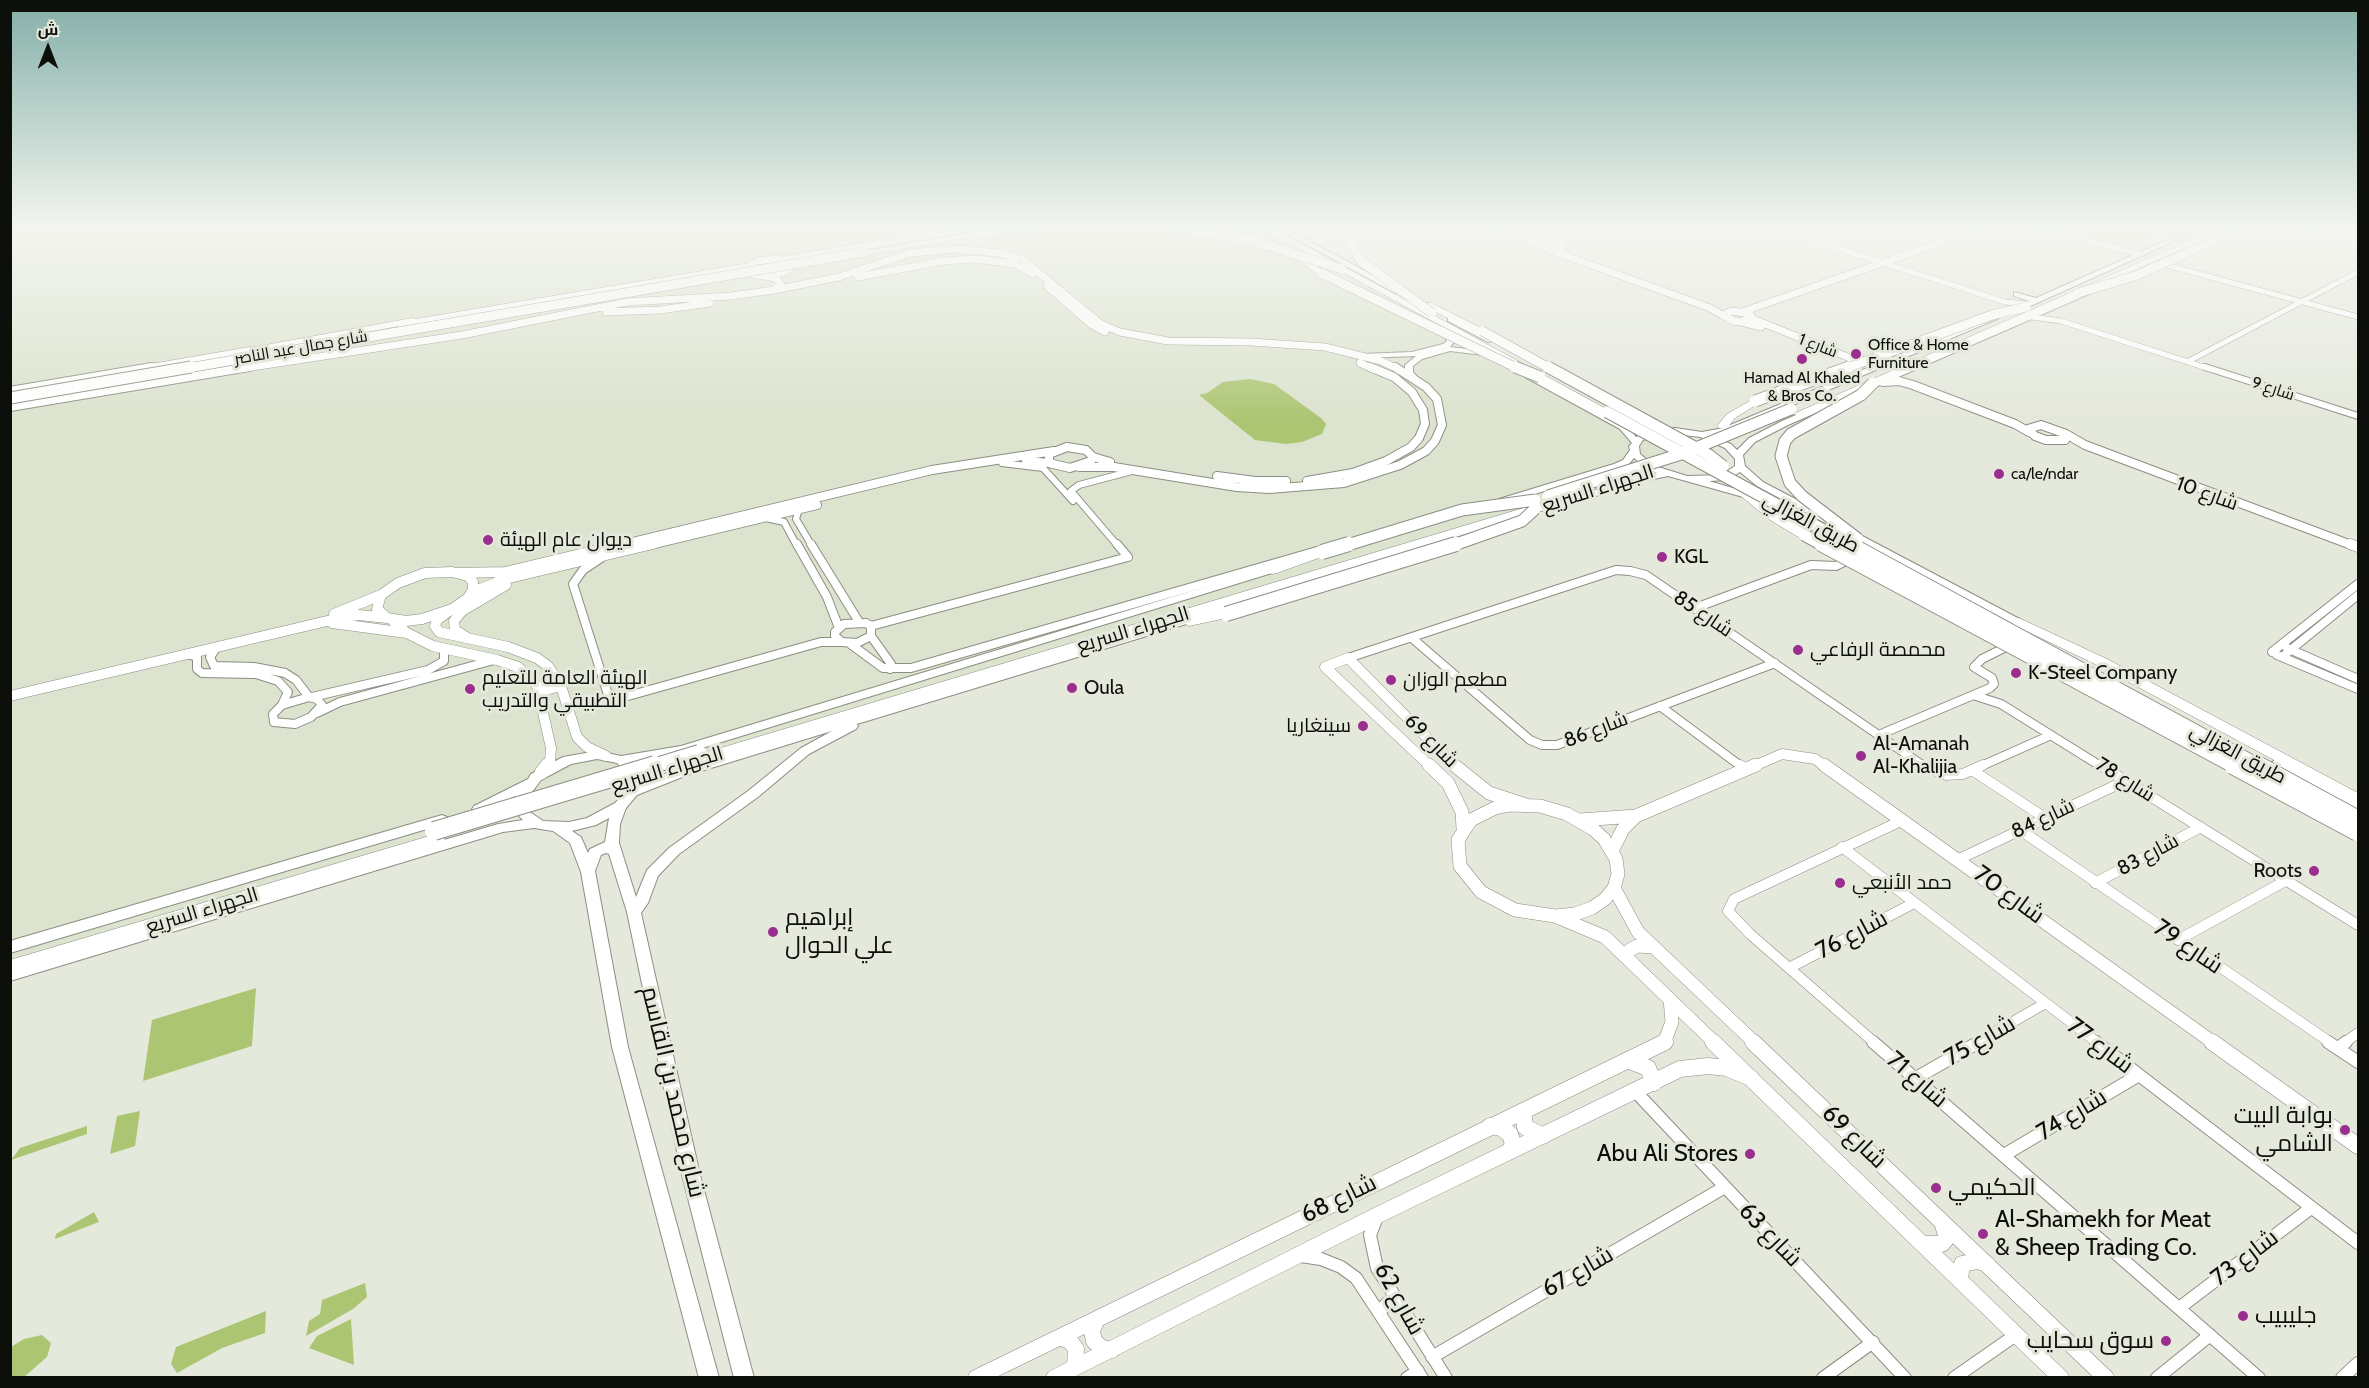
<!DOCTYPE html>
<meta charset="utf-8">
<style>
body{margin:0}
#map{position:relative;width:2369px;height:1388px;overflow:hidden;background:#e5e9dc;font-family:Cabin,Cairo,sans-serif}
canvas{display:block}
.frame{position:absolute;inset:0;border:12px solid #0d0f0a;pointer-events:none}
.north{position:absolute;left:18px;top:18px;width:60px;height:60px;-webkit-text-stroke:4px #e5e9dc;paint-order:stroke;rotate:0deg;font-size:16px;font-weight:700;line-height:24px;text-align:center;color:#0d0f0a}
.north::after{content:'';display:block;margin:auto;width:21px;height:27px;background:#0d0f0a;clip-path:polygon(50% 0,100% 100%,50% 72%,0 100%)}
</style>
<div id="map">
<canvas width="2369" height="1388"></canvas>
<div class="frame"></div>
<div class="north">ش</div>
</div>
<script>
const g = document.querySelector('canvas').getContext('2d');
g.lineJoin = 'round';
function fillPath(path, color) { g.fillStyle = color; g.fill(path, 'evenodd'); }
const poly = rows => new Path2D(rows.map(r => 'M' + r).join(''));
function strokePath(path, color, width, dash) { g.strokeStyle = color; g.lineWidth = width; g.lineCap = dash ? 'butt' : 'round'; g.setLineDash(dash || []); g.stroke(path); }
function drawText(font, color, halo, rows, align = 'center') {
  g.font = font + ' Cabin,Cairo,sans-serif'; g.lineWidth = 6; g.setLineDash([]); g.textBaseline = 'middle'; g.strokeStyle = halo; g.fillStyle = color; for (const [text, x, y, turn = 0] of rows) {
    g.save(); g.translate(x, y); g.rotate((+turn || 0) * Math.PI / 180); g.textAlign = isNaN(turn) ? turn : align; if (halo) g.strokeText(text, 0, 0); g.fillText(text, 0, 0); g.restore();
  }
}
const built = poly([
 [10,226,1267,226,1692,453,1535,509,11,963],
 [2041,226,2178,226,2124,249]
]);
const green = poly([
 [1250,379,1274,384,1321,418,1326,424,1322,434,1302,442,1286,444,1255,440,1199,395,1207,393,1223,382],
 [256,988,252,1046,143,1081,152,1020],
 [140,1111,135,1146,110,1154,117,1116],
 [87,1126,87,1134,11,1160,20,1148],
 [94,1212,99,1222,55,1239,56,1234],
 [365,1283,367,1297,353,1309,306,1336,309,1321,320,1314,322,1300],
 [266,1311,265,1333,222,1348,177,1373,171,1364,176,1347],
 [351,1319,354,1365,309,1348,317,1336],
 [42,1335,51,1343,47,1357,24,1377,11,1377,11,1347,24,1339]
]);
const streetFar4 = poly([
 [1768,226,2005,302,2027,304],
 [2030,226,2140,254],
 [1559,243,1614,226],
 [2159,263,2358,317],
 [2032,317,2061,321,2210,369],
 [2187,362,2358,272]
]);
const streetFar3 = poly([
 [2205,367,2358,416],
 [1002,463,1043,468,1073,501],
 [799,509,796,519,812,546],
 [766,518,784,522,797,546],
 [1118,546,1071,491,1079,485,1136,470]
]);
const streetFar2 = poly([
 [797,544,827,597,839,628],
 [811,544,859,622],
 [601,558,583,570,573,584,610,701,821,642,842,642],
 [1695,608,1811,565,1836,566,1846,561,1845,555],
 [866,623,871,626,871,636,857,643,842,642,835,636,835,632,844,624,866,623],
 [871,626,1128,557,1117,544],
 [871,636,891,664,890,669],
 [1412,638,1530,740,1542,745,1557,745,1775,663],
 [849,643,883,668,911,668,1324,549],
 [217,647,210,657,214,666,254,667,285,673,296,680,309,697],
 [2287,648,2358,679],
 [2272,652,2358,584],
 [188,654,197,657,197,669,202,673,256,674,278,681,288,692,282,705],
 [2277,655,2358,689],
 [2282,657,2358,595],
 [1348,658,1616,570,1630,571,1646,575,1925,767],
 [1976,696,2001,704,2102,767],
 [309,697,317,699,322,705,311,717,295,724,274,722,273,714,282,705,309,697],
 [312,697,428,670,444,661,444,650],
 [1660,706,1742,767],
 [317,713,340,702,494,660],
 [1881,734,1990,688,1994,684,1992,678,1974,667,1982,659,2010,645],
 [1979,767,2051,735]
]);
const streetFar1 = poly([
 [1740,765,1745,769],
 [1922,765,1946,775,1963,774,1983,765],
 [2100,765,2358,925],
 [1972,770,2045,818],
 [2020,830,2331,1043],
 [1842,847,2098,1043],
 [1959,859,2127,780],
 [2095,883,2201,827],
 [2178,940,2287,880],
 [1789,968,1914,903],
 [1875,1043,1750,934,1728,911,1734,899,1903,820],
 [1976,1043,2044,1004],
 [2344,1043,2358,1033]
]);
const street = poly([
 [1873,1042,2259,1378],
 [2096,1042,2358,1243],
 [2328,1042,2358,1062],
 [2338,1048,2346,1042],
 [1916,1078,1979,1042],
 [1635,1091,1905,1378],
 [2004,1155,2139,1075],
 [1377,1217,1370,1235,1377,1268,1446,1378],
 [1301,1256,1321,1259,1341,1267,1356,1278,1422,1378],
 [2179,1308,2311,1208],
 [1379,1313,1387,1303,1400,1304],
 [1432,1357,1725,1187],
 [1407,1378,1418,1371],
 [1823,1378,1873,1342],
 [1954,1378,2017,1334],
 [2157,1378,2210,1335],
 [2342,1378,2358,1363]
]);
const secondaryFar4 = poly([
 [1489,226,1536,243],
 [2294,226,2358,242],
 [1544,241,1559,243,1564,247,1550,250,1536,245,1544,241],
 [1550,250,1710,308,1722,315],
 [786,260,977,226],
 [768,275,785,272,793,265,789,261,775,259,758,261,747,267,751,274,776,278,781,284,774,290],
 [858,277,943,261,976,259,1015,264,1033,274],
 [1047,286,1092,325,1105,332],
 [1732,311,1750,314,1753,319,1736,322,1722,315,1732,311],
 [606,312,660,310,710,303],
 [1742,312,1988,226],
 [1753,319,1850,358,1886,363],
 [1741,322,1761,327],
 [401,325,747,267],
 [1360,363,1373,369],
 [143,369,253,350],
 [239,369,462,335,627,302,731,296,774,290,839,277,910,253,957,249,999,253,1022,259,1101,324,1120,332,1168,341,1251,342,1325,347,1381,361,1398,369]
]);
const secondaryFar3 = poly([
 [1883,382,1899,381,1913,385,2015,424,2029,432],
 [10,391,152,367],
 [10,407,249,367],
 [2041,425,2066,434,2065,440,2046,440,2035,436,2028,429,2041,425],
 [2066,434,2085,445,2354,546],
 [1067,447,1086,450,1093,457,1091,461,1070,468,1049,463,1049,454,1067,447],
 [1093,457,1110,462],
 [1026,461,1049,463],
 [1079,467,1114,467,1237,487,1269,489,1344,483,1400,465,1426,451,1435,441,1442,425,1437,399,1426,387,1395,367],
 [1217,476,1255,481,1286,481],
 [1307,481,1353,473,1386,461,1411,447,1419,438,1425,424,1423,410,1412,392,1394,377,1370,367],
 [616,546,932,470,1054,451],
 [646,546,817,505]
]);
const secondaryFar2 = poly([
 [2350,544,2358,547],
 [452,572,468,576,473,582,473,590,468,598,452,609,422,619,406,621,387,618,377,609,381,595,398,583,425,573,452,572],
 [458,573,505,572,622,544],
 [468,598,480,589,505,579,653,544],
 [452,609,437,620,435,626,439,632,508,647,537,658,548,666,561,686,577,737,587,747,606,756],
 [334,614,381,595],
 [392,620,407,633,433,646,497,660,518,667,530,678,537,686,551,748,550,761,546,767],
 [332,623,407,633],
 [466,637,455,630,454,621,462,611,506,585],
 [538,692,561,686],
 [10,696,344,617,359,615,387,618],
 [1431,767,1325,667,1348,658,1456,767],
 [1752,767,1782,754,1815,759,1826,767]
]);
const secondaryFar1 = poly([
 [1429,765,1448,783,1462,812,1463,828],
 [1454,765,1489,793,1526,805],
 [1824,765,2214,1043],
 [541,773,547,765],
 [1510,805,1540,806,1567,814,1593,829,1604,839,1616,859,1618,874,1614,888,1605,899,1592,908,1575,914,1555,916,1515,910,1481,892,1460,866,1458,840,1471,820,1495,808,1510,805],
 [1580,820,1636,816,1756,765],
 [1612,851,1623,829,1636,816],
 [1614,888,1638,932,1755,1043],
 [1555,916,1605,937,1715,1043],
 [1626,957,1630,950,1637,946,1654,947],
 [1664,1043,1672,1022,1670,999]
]);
const secondary = poly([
 [1713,1042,2061,1378],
 [1753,1042,2106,1378],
 [2212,1042,2358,1146],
 [1630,1061,1648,1068,1654,1083],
 [1523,1111,1525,1127,1543,1136],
 [1490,1126,1501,1128,1510,1134,1513,1144,1509,1152],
 [1923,1244,1942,1244,1947,1238,1943,1225],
 [1960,1279,1962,1264,1978,1261,1987,1264],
 [1096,1321,1092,1331,1094,1341,1102,1348,1112,1350],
 [1062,1338,1070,1341,1076,1349,1075,1367],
 [976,1378,1665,1042],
 [1054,1378,1378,1215,1680,1069,1708,1066,1727,1068,1751,1078]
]);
const primary = poly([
 [1238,226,1246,226,1284,248,1279,249,1238,226],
 [1273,226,1281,226,1402,291,1395,293,1273,226],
 [2199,226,2208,226,2017,312,2010,310,2029,301,2014,296,2014,292,2036,298,2199,226],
 [2089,289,2096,291,1788,425,1755,442,1743,455,1745,466,1763,482,1835,520,1835,524,1827,524,1757,486,1740,472,1727,480,1709,481,1760,496,1760,500,1754,500,1668,476,1640,482,1549,511,1543,511,1541,509,1543,507,1635,477,1657,473,1649,470,1634,458,1629,464,1620,468,1505,503,1502,504,1497,501,1499,499,1614,464,1623,460,1630,450,1629,446,1632,443,1620,429,1525,377,1525,373,1531,373,1610,415,1626,425,1636,437,1655,430,1675,428,1702,432,1723,428,1992,316,1999,318,1729,432,1711,436,1731,444,1737,450,1749,438,1782,421,2089,289],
 [1675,434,1700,437,1725,448,1735,459,1735,466,1722,475,1687,476,1655,466,1640,454,1639,446,1643,440,1656,436,1675,434],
 [1448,317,1454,317,1495,340,1488,342,1448,321,1448,317],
 [1441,328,1447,328,1455,341,1450,347,1483,351,1487,353,1483,355,1450,351,1422,359,1413,366,1413,372,1419,379,1415,382,1405,372,1405,365,1416,356,1362,358,1358,356,1362,354,1412,352,1443,344,1447,341,1440,330,1441,328],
 [1849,529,2031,625,2033,627,2027,630,2023,629,1845,534,1845,530,1849,529],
 [1281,564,1286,567,1285,569,686,753,631,762,641,773,640,784,675,770,1231,604,1235,603,1240,606,1239,608,857,724,858,726,856,729,809,754,758,797,679,854,658,876,648,903,641,913,700,1175,754,1378,734,1378,682,1175,627,912,609,854,606,853,601,855,595,871,628,1047,719,1378,699,1378,612,1047,581,872,570,843,553,831,534,828,503,832,10,981,10,969,498,824,523,820,517,814,515,796,484,812,479,814,474,812,472,809,474,806,528,779,531,774,563,757,597,751,621,756,681,746,1281,564],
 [832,731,801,748,748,791,669,848,647,870,636,897,619,843,620,824,626,808,637,795,685,776,832,731],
 [597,759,617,763,628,774,626,791,615,803,587,818,569,822,543,821,530,812,529,796,541,780,571,764,597,759],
 [609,818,605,842,590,849,588,853,581,837,572,831,596,825,609,818],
 [2278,758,2358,800,2358,809,2273,765,2272,762,2278,758],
 [442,815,447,817,449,820,447,823,10,953,10,941,442,815]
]);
const highway = poly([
 [1258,226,1269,226,1612,412,1603,414,1258,226],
 [2223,226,2235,226,1802,416,1793,414,2223,226],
 [992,229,995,229,995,233,864,255,860,252,992,229],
 [1296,255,1302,255,1327,274,1320,276,1296,259,1296,255],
 [1425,303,1431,303,1487,331,1479,333,1425,307,1425,303],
 [412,318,415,319,415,323,244,355,239,352,244,349,412,318],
 [1755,398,1759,399,1759,403,1735,418,1727,428,1719,428,1717,426,1727,414,1755,398],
 [1746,490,1808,532,1808,538,1800,538,1770,520,1742,497,1740,494,1746,490],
 [1557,498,1563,502,1561,505,706,764,694,764,692,760,694,756,1557,498],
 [1322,548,1327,549,1328,552,1327,555,1277,573,1272,574,1265,570,1267,567,1322,548],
 [1226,610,1231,611,1233,614,1231,617,1189,626,1182,622,1184,619,1226,610],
 [2019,618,2107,659,2358,793,2358,805,2097,665,2014,625,2012,622,2019,618],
 [436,834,442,836,445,840,442,844,10,975,10,960,436,834]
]);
const highwayBridgeFar3 = poly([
 [1162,226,1254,241,1342,269],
 [1348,226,1347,236,1361,261,1432,313],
 [1228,229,1278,226],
 [978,233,1050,226],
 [1323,274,1519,369],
 [2078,293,2135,276,2241,229],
 [1482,331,1551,369],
 [182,369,864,252],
 [1844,369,1992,315,2026,307]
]);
const highwayBridgeFar2 = poly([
 [1515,367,1540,377],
 [1548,367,1709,455,1723,466],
 [10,398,191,367],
 [1755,401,1849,367],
 [1607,412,1853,546],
 [1548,496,1681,454,1791,409],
 [1804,535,1824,546],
 [1858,539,1802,496,1790,483,1781,456,1785,441,1791,434,1861,395,1873,383],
 [1344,546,1462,510,1535,500],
 [1451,546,1522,521,1535,509]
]);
const highwayBridgeFar1 = poly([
 [1821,544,2236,767],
 [1850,544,2260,767],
 [1322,552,1349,544],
 [1226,614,1456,544],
 [650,767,699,752]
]);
const highwayBridge = poly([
 [2233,765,2358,832],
 [2257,765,2358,820],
 [434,831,655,765]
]);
const markers = [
 [1856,354,6,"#9a2d8e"],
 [1802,359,6,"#9a2d8e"],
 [1999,474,6,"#9a2d8e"],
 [488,540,6,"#9a2d8e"],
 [1662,557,6,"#9a2d8e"],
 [1798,650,6,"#9a2d8e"],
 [2016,673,6,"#9a2d8e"],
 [1391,680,6,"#9a2d8e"],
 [1072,688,6,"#9a2d8e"],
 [470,689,6,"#9a2d8e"],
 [1363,726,6,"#9a2d8e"],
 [1861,756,6,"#9a2d8e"],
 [2314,871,6,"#9a2d8e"],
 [1840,883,6,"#9a2d8e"],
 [773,932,6,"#9a2d8e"],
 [2345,1130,6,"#9a2d8e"],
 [1750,1154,6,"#9a2d8e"],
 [1936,1188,6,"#9a2d8e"],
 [1983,1234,6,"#9a2d8e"],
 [2243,1316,6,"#9a2d8e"],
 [2166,1341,6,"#9a2d8e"]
];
const farPoinames = [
 ["Office & Home",1868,345],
 ["Furniture",1868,363],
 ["Hamad Al Khaled",1802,378,"center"],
 ["& Bros Co.",1802,396,"center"],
 ["ca/le/ndar",2011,474]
];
const farStreetnames = [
 ["شارع 1",1818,346,21],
 ["شارع جمال عبد الناصر",301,348,-10],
 ["شارع 9",2273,389,18]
];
const streetNames = [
 ["الجهراء السريع",1598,489,-18],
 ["شارع 10",2207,494,20],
 ["طريق الغزالي",1811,523,28],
 ["شارع 85",1703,614,34],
 ["الجهراء السريع",1133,630,-17],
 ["شارع 86",1596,730,-21],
 ["شارع 69",1431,741,45],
 ["طريق الغزالي",2238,754,28],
 ["الجهراء السريع",667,770,-17],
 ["شارع 78",2125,780,32],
 ["شارع 84",2043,819,-25],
 ["شارع 83",2148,855,-28],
 ["الجهراء السريع",202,911,-17]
];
const poiNames = [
 ["ديوان عام الهيئة",500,540],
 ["KGL",1674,557],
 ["محمصة الرفاعي",1810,650],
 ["K-Steel Company",2028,673],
 ["الهيئة العامة للتعليم",482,678],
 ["التطبيقي والتدريب",482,701],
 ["مطعم الوزان",1403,680],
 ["Oula",1084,688],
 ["سينغاريا",1351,726,"right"],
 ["Al-Amanah",1873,744],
 ["Al-Khalijia",1873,767],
 ["Roots",2302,871,"right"],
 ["حمد الأنبعي",1852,883]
];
const nearStreetnames = [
 ["شارع 70",2009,895,36],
 ["شارع 76",1852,935,-28],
 ["شارع 79",2188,947,34],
 ["شارع 75",1980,1041,-30],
 ["شارع 77",2100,1046,37],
 ["شارع 71",1917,1080,41],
 ["شارع محمد بن القاسم",673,1092,77],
 ["شارع 74",2072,1115,-31],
 ["شارع 69",1854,1137,44],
 ["شارع 68",1339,1199,-26],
 ["شارع 63",1770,1235,46],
 ["شارع 73",2245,1258,-37],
 ["شارع 67",1578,1272,-30],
 ["شارع 62",1399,1299,61]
];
const nearPoinames = [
 ["إبراهيم",785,918],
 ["علي الحوال",785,946],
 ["بوابة البيت",2333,1116,"right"],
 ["الشامي",2333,1144,"right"],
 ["Abu Ali Stores",1738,1154,"right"],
 ["الحكيمي",1948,1188],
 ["Al-Shamekh for Meat",1995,1220],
 ["& Sheep Trading Co.",1995,1248],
 ["جليبيب",2255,1316],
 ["سوق سحايب",2154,1341,"right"]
];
fillPath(built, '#dce3ce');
fillPath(green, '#acc572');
strokePath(streetFar4, '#8b8f83', 6);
strokePath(streetFar3, '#8b8f83', 8);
strokePath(streetFar2, '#8b8f83', 10);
strokePath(streetFar1, '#8b8f83', 11);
strokePath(street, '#8b8f83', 14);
strokePath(secondaryFar4, '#8b8f83', 8);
strokePath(secondaryFar3, '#8b8f83', 10);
strokePath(secondaryFar2, '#8b8f83', 11);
strokePath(secondaryFar1, '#8b8f83', 14);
strokePath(secondary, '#8b8f83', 17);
strokePath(primary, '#8b8f83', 2);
strokePath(highway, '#8b8f83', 1);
strokePath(streetFar4, '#fff', 5);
strokePath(streetFar3, '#fff', 6);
strokePath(streetFar2, '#fff', 8);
strokePath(streetFar1, '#fff', 10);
strokePath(street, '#fff', 12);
strokePath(secondaryFar4, '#fff', 7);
strokePath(secondaryFar3, '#fff', 8);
strokePath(secondaryFar2, '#fff', 10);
strokePath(secondaryFar1, '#fff', 13);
strokePath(secondary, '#fff', 16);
fillPath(primary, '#fff');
fillPath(highway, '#fff');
strokePath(highwayBridgeFar3, '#8b8f83', 10, []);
strokePath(highwayBridgeFar2, '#8b8f83', 13, []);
strokePath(highwayBridgeFar1, '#8b8f83', 16, []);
strokePath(highwayBridge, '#8b8f83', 20, []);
strokePath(highwayBridgeFar3, '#fff', 9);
strokePath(highwayBridgeFar2, '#fff', 11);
strokePath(highwayBridgeFar1, '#fff', 14);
strokePath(highwayBridge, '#fff', 18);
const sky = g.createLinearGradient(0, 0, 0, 421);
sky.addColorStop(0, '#84afa8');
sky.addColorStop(0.54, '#f3f5ef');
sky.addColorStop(1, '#f3f5ef00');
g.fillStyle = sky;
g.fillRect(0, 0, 2369, 421);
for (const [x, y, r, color] of markers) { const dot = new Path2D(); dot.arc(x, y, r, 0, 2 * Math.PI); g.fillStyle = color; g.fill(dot); strokePath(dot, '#e5e9dc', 2); }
drawText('16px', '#0d0f0a', '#e5e9dc', farPoinames, 'left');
drawText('16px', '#0d0f0a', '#e5e9dc', farStreetnames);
drawText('20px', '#0d0f0a', '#e5e9dc', streetNames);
drawText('20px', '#0d0f0a', '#e5e9dc', poiNames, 'left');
drawText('24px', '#0d0f0a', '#e5e9dc', nearStreetnames);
drawText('24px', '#0d0f0a', '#e5e9dc', nearPoinames, 'left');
</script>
